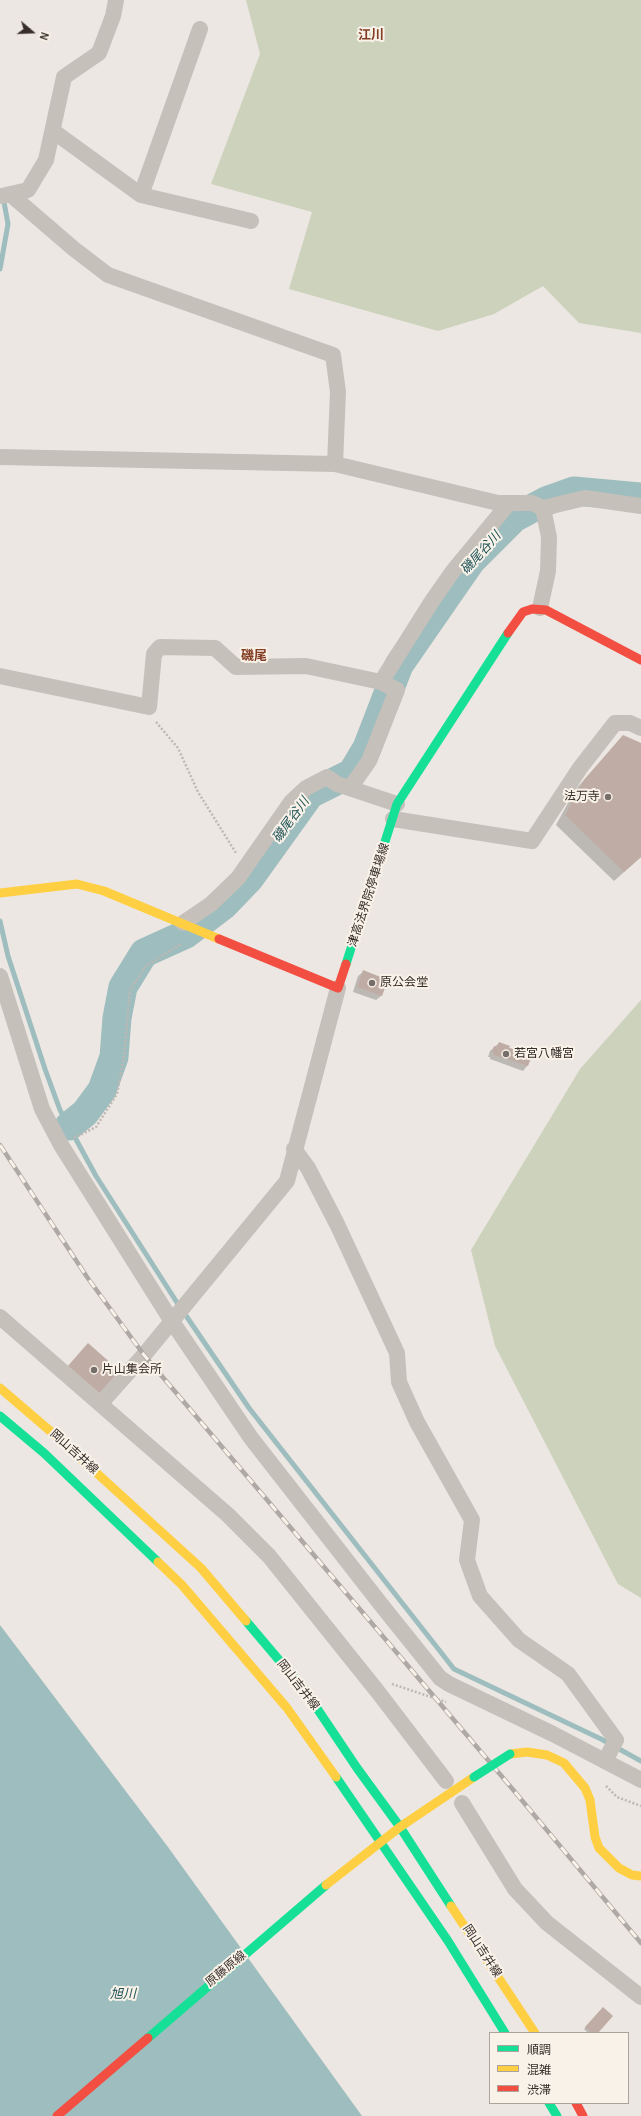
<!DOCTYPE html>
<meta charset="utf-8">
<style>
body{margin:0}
#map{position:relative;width:641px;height:2116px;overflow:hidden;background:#ece7e2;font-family:Karla,"Noto Sans JP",sans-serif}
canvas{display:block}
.legend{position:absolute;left:489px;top:2032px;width:140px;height:72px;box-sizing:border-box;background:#f9f2e9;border:1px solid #aba39c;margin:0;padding:5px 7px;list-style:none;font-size:12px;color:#372d29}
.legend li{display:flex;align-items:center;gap:8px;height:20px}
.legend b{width:20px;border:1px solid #aba39c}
.north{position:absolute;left:12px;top:12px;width:40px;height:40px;-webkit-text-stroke:3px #f9f2e9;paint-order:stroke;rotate:109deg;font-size:11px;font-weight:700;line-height:16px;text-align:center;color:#372d29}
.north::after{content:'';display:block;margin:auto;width:14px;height:18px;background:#372d29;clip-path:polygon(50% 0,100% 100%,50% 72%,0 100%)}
</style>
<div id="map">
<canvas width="641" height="2116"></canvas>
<ul class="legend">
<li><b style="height:5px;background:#16e098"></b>順調</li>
<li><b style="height:5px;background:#ffcf43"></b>混雑</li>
<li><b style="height:5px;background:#f24e42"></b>渋滞</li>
</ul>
<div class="north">N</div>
</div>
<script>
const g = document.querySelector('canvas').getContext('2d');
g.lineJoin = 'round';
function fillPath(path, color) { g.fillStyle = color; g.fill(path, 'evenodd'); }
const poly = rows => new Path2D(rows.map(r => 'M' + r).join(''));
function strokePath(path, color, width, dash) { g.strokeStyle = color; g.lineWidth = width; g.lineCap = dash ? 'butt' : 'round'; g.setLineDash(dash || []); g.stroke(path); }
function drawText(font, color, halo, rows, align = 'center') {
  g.font = font + ' Karla,"Noto Sans JP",sans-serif'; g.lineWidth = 4; g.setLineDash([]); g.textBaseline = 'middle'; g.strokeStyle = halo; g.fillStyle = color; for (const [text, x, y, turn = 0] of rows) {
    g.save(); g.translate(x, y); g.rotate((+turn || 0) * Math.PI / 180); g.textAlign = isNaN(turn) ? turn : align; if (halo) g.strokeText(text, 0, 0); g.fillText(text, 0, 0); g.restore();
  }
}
const green = poly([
 [246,0,641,0,641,333,579,323,543,286,494,314,438,331,289,289,312,212,211,184,260,54],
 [641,1000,641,1598,618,1584,495,1346,471,1250,580,1069]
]);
const water = poly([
 [0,1625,168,1847,362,2116,0,2116]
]);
const shadow = poly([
 [623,736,641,744,641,857,614,881,556,825,575,790],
 [363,972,386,980,381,996,376,1000,353,992,358,976],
 [499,1043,512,1053,530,1059,527,1066,523,1071,490,1059,490,1057,488,1057,490,1051],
 [603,2008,597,2033,588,2033,584,2029]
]);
const stream = poly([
 [0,269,8,224,4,202,1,197],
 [0,921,8,956,45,1069,60,1110,96,1176,176,1301,249,1408,454,1669,601,1739,641,1761]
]);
const river = poly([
 [69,1126,85,1113,102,1090,114,1057,117,1018,123,987,144,953,186,934,224,905,249,879,310,794,352,773,367,748,399,665,471,561,514,518,546,501,574,491,641,497]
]);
const building = poly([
 [623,735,641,743,641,857,624,872,565,815,584,780],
 [363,970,388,980,382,996,357,987],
 [499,1042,510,1046,509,1048,514,1049,513,1052,531,1058,528,1066,494,1055,494,1053,492,1052,494,1046,497,1047],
 [88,1343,122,1373,101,1397,67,1367],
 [603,2007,613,2016,598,2033,592,2033,585,2027]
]);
const path = poly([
 [156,722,178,748,198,792,236,853],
 [74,1138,96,1127,117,1094,124,1056,130,990,146,966,181,944],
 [392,1684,446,1702],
 [606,1786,617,1797,641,1806]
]);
const street = poly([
 [53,131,141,195,251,221],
 [10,194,74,249,108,275,333,355,338,392,335,464],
 [141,195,200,29],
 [2,196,28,190,46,160,64,77,99,53,113,16,116,0],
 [0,457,335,464,498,503,532,503,543,508,549,537,548,571,540,608],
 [543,508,585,498,641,506],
 [0,676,149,707,154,654,160,647,215,648,236,667,306,666,381,682,397,690,369,761,350,788],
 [381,682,432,601,453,571,509,503],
 [393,819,532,841,580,768,615,723,630,723,641,728],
 [183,923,211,904,238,878,291,802,306,788,327,777,337,784,397,804],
 [0,976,42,1109,61,1145,171,1320,251,1438,383,1607,440,1678,449,1684,553,1734,641,1780],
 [294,1149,308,1168,337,1224,397,1353,399,1382,417,1422,472,1520,467,1560,480,1596,519,1640,568,1674,616,1740,605,1761],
 [0,1317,228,1515,269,1556,378,1692,446,1781],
 [101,1403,144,1355,287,1181,338,988],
 [462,1803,515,1889,547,1923,641,1997]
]);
const fast = poly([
 [346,964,397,804,508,633],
 [0,1416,44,1453,158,1562],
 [246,1621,306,1692,357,1768,400,1827,451,1906],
 [336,1777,448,1941,505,2033],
 [148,2038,326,1885],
 [549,2103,557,2116]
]);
const slow = poly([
 [0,893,77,884,104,891,219,939],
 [0,1388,56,1436,201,1568,246,1621],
 [158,1562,182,1585,287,1708,336,1777],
 [510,1754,527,1752,547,1755,564,1763,585,1788,590,1800,595,1837,599,1848,619,1868,632,1875,641,1876],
 [326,1885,400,1827,474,1777],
 [451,1906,535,2033]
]);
const jam = poly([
 [508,633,523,612,532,609,546,610,641,660],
 [219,939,338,988,346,964],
 [576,2103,583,2116],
 [57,2116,148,2038]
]);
const rail = poly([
 [0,1145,87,1277,144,1355,510,1786,641,1943]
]);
const fastBridge = poly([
 [474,1777,510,1754]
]);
const markers = [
 [608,797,4,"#766e6a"],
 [372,983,4,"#766e6a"],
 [506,1054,4,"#766e6a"],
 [94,1370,4,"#766e6a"]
];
const poiNames = [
 ["法万寺",600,797,"right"],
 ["原公会堂",380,983],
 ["若宮八幡宮",514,1054],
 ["片山集会所",102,1370]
];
const streetNames = [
 ["津高法界院停車場線",369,895,-72],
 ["岡山吉井線",74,1452,42],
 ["岡山吉井線",298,1685,52],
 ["岡山吉井線",482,1951,57],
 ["原藤原線",226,1969,-40]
];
const neighbourhoodNames = [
 ["江川",371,35],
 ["磯尾",254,656]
];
const waterNames = [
 ["磯尾谷川",481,553,-48],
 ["磯尾谷川",291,820,-54],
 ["旭川",123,1994]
];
fillPath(green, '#cdd2bc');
fillPath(water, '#9ebdbe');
fillPath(shadow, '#0003');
strokePath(stream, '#9ebdbe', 5);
strokePath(river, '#9ebdbe', 29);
fillPath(building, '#bfaca4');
strokePath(path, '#beb8b3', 2.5, [2, 2]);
strokePath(street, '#c6c0ba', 16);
strokePath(fast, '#16e098', 9);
strokePath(slow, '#ffcf43', 9);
strokePath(jam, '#f24e42', 9);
strokePath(rail, '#aea9a5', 4.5);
strokePath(rail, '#f9f2e9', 3, [9]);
strokePath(fastBridge, '#16e098', 9);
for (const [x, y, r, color] of markers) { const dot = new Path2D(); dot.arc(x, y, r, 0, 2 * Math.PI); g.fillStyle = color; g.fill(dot); strokePath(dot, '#f9f2e9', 1.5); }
drawText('12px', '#372d29', '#f9f2e9', poiNames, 'left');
drawText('12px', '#372d29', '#f9f2e9', streetNames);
drawText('bold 13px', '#833d24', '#f9f2e9', neighbourhoodNames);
drawText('italic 13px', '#1f5257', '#f9f2e9', waterNames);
</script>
